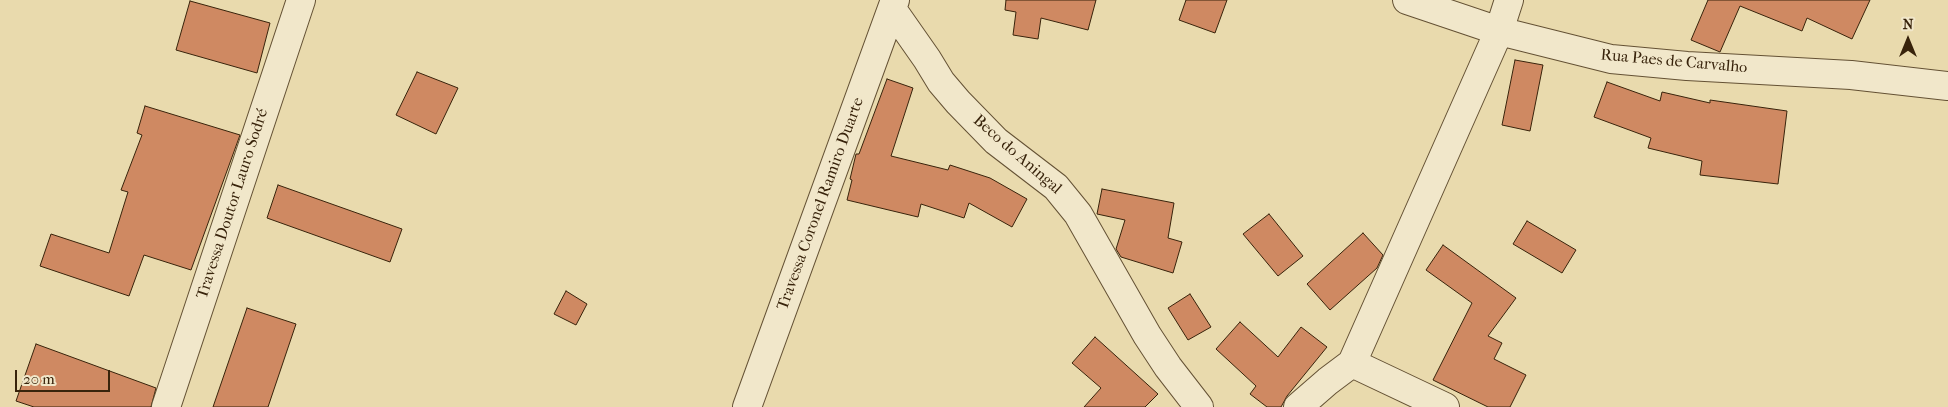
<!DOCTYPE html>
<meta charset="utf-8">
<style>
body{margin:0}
#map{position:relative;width:1948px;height:407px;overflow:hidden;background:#e9daad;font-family:"IM FELL French Canon",serif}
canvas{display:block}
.north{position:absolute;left:1883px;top:15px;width:50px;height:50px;-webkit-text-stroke:4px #f1e7ca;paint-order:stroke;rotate:0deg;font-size:14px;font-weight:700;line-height:20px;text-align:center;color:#38230b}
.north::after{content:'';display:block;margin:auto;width:18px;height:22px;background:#38230b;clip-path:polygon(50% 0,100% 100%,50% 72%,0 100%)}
.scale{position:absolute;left:15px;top:370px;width:95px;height:22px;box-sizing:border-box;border:2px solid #38230b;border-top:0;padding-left:6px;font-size:15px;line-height:18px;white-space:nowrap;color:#38230b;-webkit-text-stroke:4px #f1e7ca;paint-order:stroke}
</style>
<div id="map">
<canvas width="1948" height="407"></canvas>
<div class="north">N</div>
<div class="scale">20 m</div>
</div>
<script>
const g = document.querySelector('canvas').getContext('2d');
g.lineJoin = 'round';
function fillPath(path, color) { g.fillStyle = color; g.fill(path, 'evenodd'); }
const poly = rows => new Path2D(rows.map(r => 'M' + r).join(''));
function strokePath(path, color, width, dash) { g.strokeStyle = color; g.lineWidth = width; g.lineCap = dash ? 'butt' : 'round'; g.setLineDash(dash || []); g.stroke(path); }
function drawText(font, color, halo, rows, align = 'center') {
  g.font = font + ' "IM FELL French Canon",serif'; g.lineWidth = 5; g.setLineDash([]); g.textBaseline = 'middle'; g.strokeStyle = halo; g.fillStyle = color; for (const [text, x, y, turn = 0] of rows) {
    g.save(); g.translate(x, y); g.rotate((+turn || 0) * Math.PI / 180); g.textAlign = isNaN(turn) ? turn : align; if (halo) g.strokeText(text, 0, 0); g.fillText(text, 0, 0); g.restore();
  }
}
const building = poly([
 [1006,0,1096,0,1088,30,1041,18,1038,39,1013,35,1016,12,1005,10,1006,0],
 [1186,0,1227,0,1215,33,1179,20,1186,0],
 [1708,0,1870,0,1852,39,1807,18,1802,31,1740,6,1720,52,1691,40,1708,0],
 [190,1,270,23,257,73,176,50,190,1],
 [1515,60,1543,65,1530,131,1502,125,1515,60],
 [417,72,458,88,436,134,396,115,417,72],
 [887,79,913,88,891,156,948,170,950,165,990,178,1027,199,1012,227,969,203,964,218,921,204,918,217,847,200,852,180,850,179,856,154,859,154,887,79],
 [1607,82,1660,101,1662,92,1710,103,1710,100,1787,111,1778,184,1700,175,1702,161,1648,148,1651,138,1594,117,1607,82],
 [145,106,240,135,191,270,144,255,129,296,40,266,51,234,109,253,128,192,121,190,142,135,137,133,145,106],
 [278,185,402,229,390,262,267,218,278,185],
 [1102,189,1174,203,1168,238,1182,242,1173,273,1121,257,1116,249,1125,220,1097,214,1102,189],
 [1269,214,1303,256,1278,276,1243,234,1269,214],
 [1527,221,1576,250,1562,273,1513,244,1527,221],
 [1363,233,1383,255,1377,268,1330,310,1307,284,1363,233],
 [1443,245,1516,298,1488,336,1502,343,1494,359,1526,375,1510,407,1488,407,1433,380,1472,303,1426,270,1443,245],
 [566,291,587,304,576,325,554,314,566,291],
 [1190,294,1211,327,1188,340,1168,308,1190,294],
 [247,308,296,324,268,407,213,407,247,308],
 [1240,322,1278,357,1301,327,1327,347,1287,396,1281,407,1267,407,1250,394,1256,386,1216,349,1240,322],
 [1095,337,1158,394,1145,407,1084,407,1101,388,1072,363,1095,337],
 [36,344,156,388,151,407,34,407,16,401,36,344]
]);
const minor = poly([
 [1407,0,1499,31,1611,59,1687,66,1851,75,1948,86],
 [892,9,927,59,941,82,958,102,996,141,1056,187,1078,214,1147,335,1168,367,1199,407],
 [1352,363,1499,31,1509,0],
 [1352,363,1445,407],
 [166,407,301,0],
 [747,407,895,0],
 [1298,407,1328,381,1352,363]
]);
const streetNames = [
 ["Rua Paes de Carvalho",1674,62,5],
 ["Beco do Aningal",1017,155,41],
 ["Travessa Doutor Lauro Sodré",233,204,-72],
 ["Travessa Coronel Ramiro Duarte",821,204,-70]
];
fillPath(building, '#cf8962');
strokePath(building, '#38230b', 1);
strokePath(minor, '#645134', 30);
strokePath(minor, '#f1e7ca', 28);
drawText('16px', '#38230b', '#f1e7ca', streetNames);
</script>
